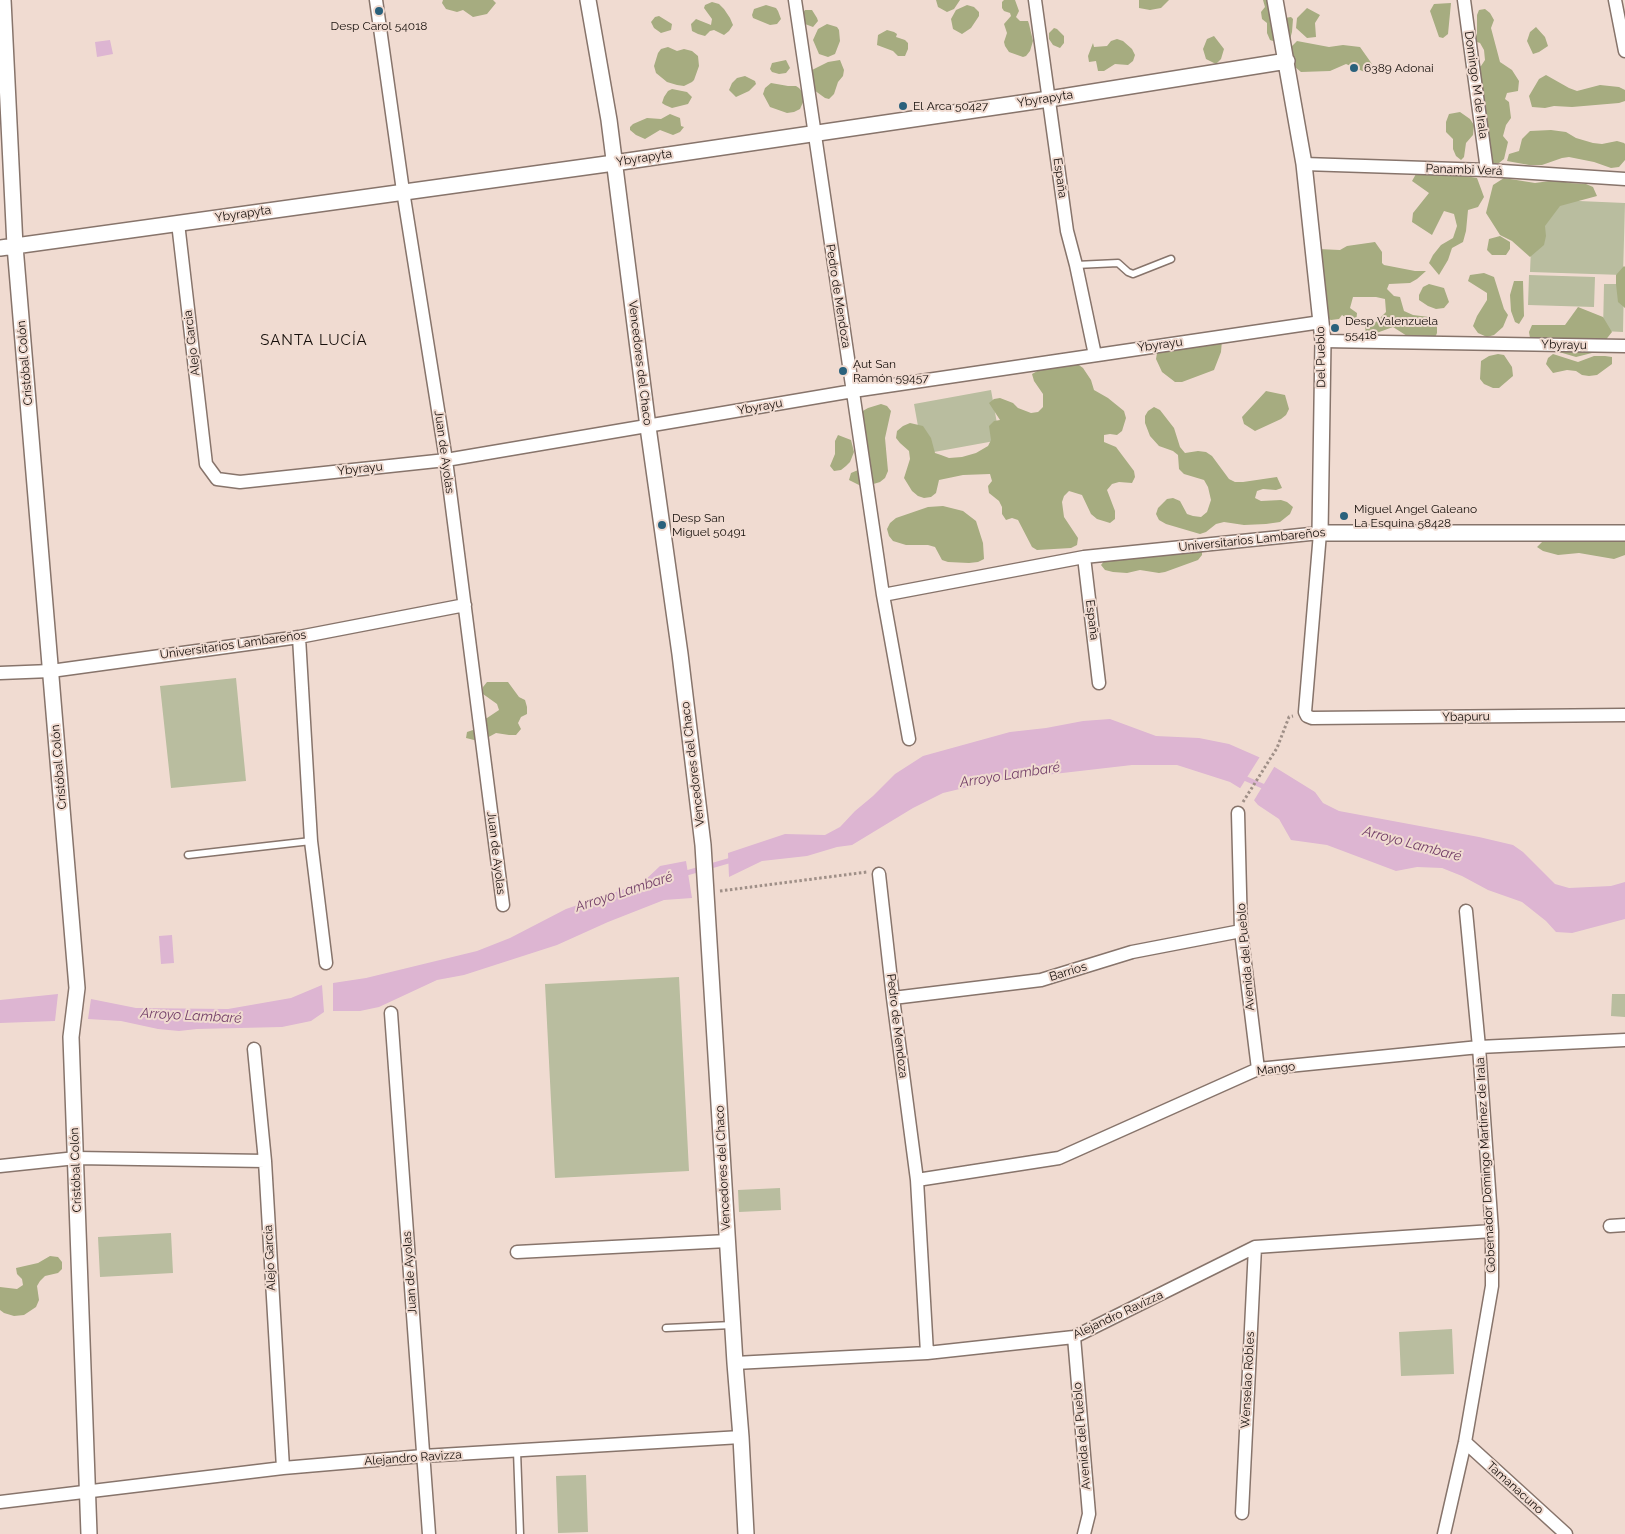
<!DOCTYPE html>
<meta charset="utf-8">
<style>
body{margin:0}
canvas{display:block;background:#f0dbd1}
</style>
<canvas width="1625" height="1534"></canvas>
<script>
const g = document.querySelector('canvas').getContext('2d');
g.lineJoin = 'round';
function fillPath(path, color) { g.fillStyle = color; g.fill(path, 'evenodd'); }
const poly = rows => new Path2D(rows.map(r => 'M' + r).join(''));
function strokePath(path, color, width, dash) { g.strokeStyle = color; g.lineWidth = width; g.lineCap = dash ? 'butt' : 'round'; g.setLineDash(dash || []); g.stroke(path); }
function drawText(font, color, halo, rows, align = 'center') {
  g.font = font + ' Raleway,sans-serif'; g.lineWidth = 4; g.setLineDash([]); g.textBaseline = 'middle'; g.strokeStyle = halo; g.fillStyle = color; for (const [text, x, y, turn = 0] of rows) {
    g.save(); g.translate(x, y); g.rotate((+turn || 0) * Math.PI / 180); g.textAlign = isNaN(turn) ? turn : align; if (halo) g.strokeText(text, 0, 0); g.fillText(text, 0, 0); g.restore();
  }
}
const green = poly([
 [1533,199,1625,203,1623,275,1530,272],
 [1529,275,1595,277,1594,307,1528,305],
 [1604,284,1624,284,1623,332,1603,331],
 [991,390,1000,440,923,454,914,404],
 [236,678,246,781,171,788,160,686],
 [679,977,689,1171,555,1178,545,984],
 [1612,994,1625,994,1625,1017,1611,1016],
 [780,1188,781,1210,739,1212,738,1190],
 [171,1233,173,1273,100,1277,98,1237],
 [1452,1329,1454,1374,1401,1376,1399,1332],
 [586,1475,588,1532,558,1533,556,1476]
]);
const forest = poly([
 [443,0,493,0,496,3,487,14,473,17,463,10,457,12,446,9,442,3],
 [936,0,960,0,954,9,947,12,938,7],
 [1004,0,1015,0,1019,11,1016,17,1020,21,1028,21,1029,24,1033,41,1030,51,1026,56,1023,57,1009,52,1005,46,1004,42,1007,33,1004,24,1011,16,1010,13,1004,11,1002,8,1002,2],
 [1139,0,1169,0,1161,8,1150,10,1139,8],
 [1263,0,1277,0,1285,18,1291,17,1293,19,1292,32,1290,39,1279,43,1270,40,1267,33,1267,23,1262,19,1261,12,1265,7],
 [712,2,719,4,724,9,730,18,733,25,729,31,724,35,714,30,710,31,705,36,698,34,692,31,691,24,696,19,711,25,712,19,704,8,705,5],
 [1451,3,1448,34,1443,38,1439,37,1430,11,1434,4],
 [766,5,776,8,778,11,781,19,777,24,770,25,753,18,752,15,754,9],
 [967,5,974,7,979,12,979,16,971,28,962,34,953,29,951,19,956,10],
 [1307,8,1320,15,1315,23,1316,37,1307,38,1296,28,1297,18],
 [1485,9,1490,13,1494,20,1491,28,1500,62,1512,70,1519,81,1518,91,1507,93,1505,99,1509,102,1511,118,1506,125,1503,136,1508,142,1504,159,1499,163,1493,163,1489,153,1473,70,1481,66,1485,60,1484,50,1480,43,1474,41,1477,34,1477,15,1479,10],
 [805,10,812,10,817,18,818,21,813,27,805,24,803,22,803,13],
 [659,16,672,24,671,30,661,33,654,28,651,22,655,17],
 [827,24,837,27,839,30,840,41,835,54,828,57,819,54,813,40,818,29],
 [1536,27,1545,37,1548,46,1539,52,1533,54,1527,41,1530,32],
 [1054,28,1057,29,1064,36,1064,43,1060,48,1053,45,1049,39,1049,33],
 [887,30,894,32,897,34,896,37,905,40,908,43,908,49,905,56,898,56,893,51,877,45,878,35],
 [1214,36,1224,49,1221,59,1216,64,1206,59,1203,49,1207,39],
 [1117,39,1123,41,1132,49,1135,55,1133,61,1128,65,1115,64,1104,71,1098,71,1096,61,1089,62,1088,56,1093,43,1094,47,1107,46,1111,41],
 [1297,41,1329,47,1343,45,1360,47,1372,64,1367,73,1346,64,1330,71,1301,72,1289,62,1288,50],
 [668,47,677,51,684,49,692,51,698,56,699,66,694,80,692,82,684,86,677,85,667,82,656,73,654,66,658,53,661,49],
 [786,60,790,68,786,73,779,74,772,72,770,69,772,63],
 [840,60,844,70,843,76,838,82,834,94,829,99,825,98,814,90,812,70,828,62],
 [1546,75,1569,88,1577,91,1600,85,1619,87,1625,90,1625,101,1619,103,1572,107,1554,106,1545,108,1532,107,1529,96,1539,79],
 [745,76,755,81,756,84,749,91,736,97,729,90,732,83,737,78],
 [771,83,788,86,796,86,799,88,803,93,804,100,800,109,794,112,787,113,770,107,763,94,765,88],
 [672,89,687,92,692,97,688,104,672,108,665,105,662,103,664,97,668,91],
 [1460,112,1470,119,1474,125,1473,135,1466,143,1464,157,1461,160,1456,156,1453,149,1453,139,1446,132,1446,122,1449,114],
 [670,114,680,118,681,126,684,127,680,132,673,135,660,130,645,139,636,135,630,130,630,127,633,124,647,118,661,119],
 [1551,130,1566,132,1576,138,1593,143,1602,144,1617,141,1624,143,1625,144,1625,160,1619,167,1611,168,1594,162,1569,157,1562,158,1542,165,1529,165,1507,161,1509,154,1519,151,1522,139,1530,131],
 [1426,172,1442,172,1477,178,1484,197,1478,207,1468,210,1466,231,1463,242,1452,248,1448,260,1439,275,1429,263,1433,255,1441,245,1453,238,1457,226,1454,214,1444,211,1432,235,1412,222,1413,213,1429,193,1412,181,1416,174],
 [1504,178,1535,183,1557,180,1570,183,1586,184,1593,187,1597,196,1560,206,1545,226,1546,236,1544,245,1530,257,1512,241,1500,235,1486,213,1493,185],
 [1500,236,1510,242,1510,249,1506,255,1492,255,1487,250,1489,239],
 [1375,242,1382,252,1382,263,1384,265,1415,271,1426,271,1417,279,1410,283,1389,284,1387,289,1394,296,1400,297,1404,311,1413,315,1429,317,1437,320,1437,333,1434,340,1418,343,1393,327,1371,335,1366,334,1365,326,1376,322,1386,312,1385,299,1376,297,1353,297,1350,308,1357,313,1356,323,1351,324,1349,320,1342,315,1339,319,1331,320,1325,318,1318,249,1340,250,1347,246],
 [1624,266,1625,267,1625,308,1618,302,1616,284,1616,275],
 [1484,273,1494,277,1504,309,1508,315,1503,327,1494,335,1487,337,1478,333,1473,326,1477,316,1487,300,1487,293,1468,281,1470,275],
 [1514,281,1523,281,1524,316,1519,324,1515,322,1511,311,1510,295],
 [1429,284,1444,288,1449,302,1444,308,1436,309,1428,306,1419,300,1419,295,1423,287],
 [1578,307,1603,317,1612,332,1596,352,1576,357,1559,352,1530,338,1529,332,1532,325,1565,325],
 [1222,340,1221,352,1214,370,1182,382,1175,382,1162,372,1156,359,1157,353,1162,350,1176,350,1184,349,1190,343],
 [1498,354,1504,355,1512,367,1513,376,1499,388,1493,388,1484,384,1480,379,1481,361,1489,356],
 [1553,354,1578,362,1594,356,1605,356,1612,357,1612,364,1597,375,1589,376,1582,375,1576,371,1567,370,1553,373,1546,364,1548,358],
 [1072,360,1083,368,1091,380,1094,390,1108,398,1124,411,1126,418,1122,431,1117,435,1110,434,1104,435,1104,442,1116,447,1134,471,1135,477,1132,483,1119,482,1112,484,1107,490,1115,511,1115,519,1110,523,1097,519,1091,514,1082,495,1069,491,1064,496,1062,502,1064,517,1078,538,1077,545,1071,548,1037,550,1032,547,1018,520,1012,518,1006,520,1002,514,1002,507,999,501,989,493,988,486,992,481,990,474,963,475,939,480,936,493,931,497,924,498,918,496,912,491,904,478,910,459,909,451,900,443,896,438,897,431,903,426,910,423,923,426,931,438,935,453,941,455,949,458,962,457,976,453,988,446,991,440,989,426,994,421,1000,420,989,403,994,399,1000,398,1013,403,1018,408,1031,413,1038,412,1043,407,1043,394,1034,381,1032,374,1050,364],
 [1266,391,1285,395,1289,409,1286,415,1281,419,1255,431,1244,424,1242,417],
 [881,404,887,406,891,411,885,438,888,471,885,478,880,482,867,486,861,486,849,480,851,473,858,470,862,466,854,416,868,408],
 [1154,407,1160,410,1174,428,1180,447,1185,453,1198,451,1206,452,1212,456,1229,479,1235,482,1243,482,1277,477,1282,488,1276,490,1263,489,1257,491,1255,498,1261,501,1281,500,1287,502,1293,507,1290,514,1280,522,1266,524,1244,525,1224,522,1216,524,1206,532,1200,534,1166,524,1159,520,1156,514,1158,508,1167,499,1173,498,1180,501,1187,514,1193,516,1201,517,1207,512,1211,500,1208,487,1204,480,1184,474,1179,469,1178,455,1173,451,1159,446,1150,436,1145,423,1145,416,1148,411],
 [838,435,851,440,854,452,850,462,846,466,841,470,834,471,830,466,835,454,835,441],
 [943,506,963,511,976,521,983,543,984,559,978,562,969,563,948,562,942,560,935,547,928,545,906,545,893,541,889,536,887,529,890,523,896,518,928,507],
 [1598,537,1625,541,1625,555,1614,559,1579,553,1558,555,1543,551,1537,547,1546,538],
 [1202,548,1202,555,1198,560,1165,572,1159,573,1140,570,1127,573,1113,572,1105,570,1101,565,1105,560],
 [487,682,508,682,519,697,525,700,527,707,527,714,521,717,518,723,521,729,516,735,509,735,496,733,485,739,478,741,466,738,467,732,473,730,480,719,487,718,499,710,497,704,483,694,483,687],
 [50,1256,58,1257,62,1262,62,1269,58,1273,45,1276,40,1281,37,1286,39,1300,36,1307,24,1315,14,1316,4,1313,0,1310,0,1287,17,1289,23,1285,22,1279,17,1274,16,1268,38,1263]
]);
const water = poly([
 [110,40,113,54,97,57,95,42],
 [1110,719,1156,736,1199,738,1229,744,1261,758,1243,790,1230,782,1177,765,1132,765,993,781,943,793,913,808,852,845,837,847,807,856,762,861,729,877,728,853,785,834,825,835,840,827,855,811,873,796,895,774,923,756,1010,732,1046,728,1083,721],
 [1273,766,1315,792,1323,803,1339,811,1479,837,1513,845,1523,852,1555,884,1569,888,1611,886,1625,882,1625,919,1572,933,1556,932,1546,921,1522,902,1488,890,1462,876,1442,868,1417,867,1396,871,1327,845,1291,840,1279,819,1258,805,1253,799],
 [686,861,692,898,664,900,608,922,557,945,464,975,437,980,379,1007,360,1011,333,1011,333,983,366,978,477,951,510,938,566,909,642,883,660,866],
 [172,935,174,963,161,964,159,936],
 [322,985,324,1012,311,1021,282,1027,197,1029,179,1031,158,1029,121,1021,88,1019,91,999,136,1008,228,1009,291,998],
 [58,994,55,1021,0,1023,0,1000]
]);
const pier = poly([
 [1261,755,1263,759,1245,791,1242,792,1239,790],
 [1273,763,1276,764,1253,802,1251,797]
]);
const stream = poly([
 [1242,777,1267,788],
 [683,874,735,859]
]);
const path = poly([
 [1243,802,1277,748,1289,717,1293,716],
 [720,891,867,872]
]);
const service = poly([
 [1076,265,1118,263,1128,272,1133,274,1171,259],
 [188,855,311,841],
 [666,1328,732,1325],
 [517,1451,520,1534]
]);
const minor = poly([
 [376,0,403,191,446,460,503,905],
 [795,0,883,595,909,739],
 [1035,0,1067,231,1076,265,1095,355],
 [1464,0,1487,170],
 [1615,0,1625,51],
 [1304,164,1487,170,1625,179],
 [178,223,206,464,217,479,240,482,446,460,853,391,1321,322],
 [1323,341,1625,346],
 [1084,557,1099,683],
 [883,595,1084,557,1320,533,1305,712,1307,716,1312,718,1625,715],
 [299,637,311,841,326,963],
 [0,673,51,671,299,637,465,605],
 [1238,813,1241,931,1258,1069],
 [879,874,893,998,917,1180,927,1353],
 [893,998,1041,980,1132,952,1241,931],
 [391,1013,429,1534],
 [254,1049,265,1161,283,1468],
 [0,1166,76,1158,265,1161],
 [917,1180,1059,1158,1258,1069,1479,1047,1625,1040],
 [1610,1226,1625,1225],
 [517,1252,727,1241],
 [1074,1337,1089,1514,1084,1534],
 [735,1363,927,1353,1074,1337,1255,1247,1492,1231],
 [1465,1442,1566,1534],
 [0,1502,283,1468,423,1456,741,1437],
 [1242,1513,1255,1247],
 [1444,1534,1465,1442,1492,1286,1492,1231,1479,1047,1466,911]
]);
const tertiary = poly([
 [3,0,15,246,77,988,71,1037,89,1534],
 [588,0,609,120,648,427,680,654,703,845,735,1363,741,1437,746,1534],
 [1275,0,1304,164,1323,341,1320,533,1625,533],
 [0,248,614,163,1049,99,1287,61]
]);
const markers = [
 [379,11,5,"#2a617c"],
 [1354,68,5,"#2a617c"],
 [903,106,5,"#2a617c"],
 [1335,328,5,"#2a617c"],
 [843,371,5,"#2a617c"],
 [1344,516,5,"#2a617c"],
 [662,525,5,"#2a617c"]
];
const poiNames = [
 ["Desp Carol 54018",379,26,"center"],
 ["6389 Adonai",1364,68],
 ["El Arca 50427",913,106],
 ["Desp Valenzuela",1345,321],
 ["55418",1345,335],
 ["Aut San",853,364],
 ["Ramón 59457",853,378],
 ["Miguel Angel Galeano",1354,509],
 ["La Esquina 58428",1354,523],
 ["Desp San",672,518],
 ["Miguel 50491",672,532]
];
const streetNames = [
 ["Domingo M de Irala",1476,85,82],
 ["Ybyrapyta",1045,99,-9],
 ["Ybyrapyta",644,158,-9],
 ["Panambi Verá",1464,170,2],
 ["España",1060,178,82],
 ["Ybyrapyta",243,214,-8],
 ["Pedro de Mendoza",838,296,81],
 ["Alejo Garcia",192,343,-97],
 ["Ybyrayu",1160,345,-8],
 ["Ybyrayu",1564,345,1],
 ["Del Pueblo",1321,357,-91],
 ["Cristóbal Colón",25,363,-95],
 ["Vencedores del Chaco",640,363,83],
 ["Ybyrayu",760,407,-10],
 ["Juan de Ayolas",444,452,82],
 ["Ybyrayu",360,469,-6],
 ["Universitarios Lambareños",1252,540,-6],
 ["España",1092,620,83],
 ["Universitarios Lambareños",233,645,-8],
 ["Ybapuru",1466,717,-1],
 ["Vencedores del Chaco",693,764,-97],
 ["Cristóbal Colón",59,767,-95],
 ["Juan de Ayolas",496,853,83],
 ["Avenida del Pueblo",1246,957,-95],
 ["Barrios",1068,972,-17],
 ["Pedro de Mendoza",897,1026,83],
 ["Mango",1276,1069,-8],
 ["Gobernador Domingo Martínez de Irala",1486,1165,-93],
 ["Vencedores del Chaco",723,1168,-93],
 ["Cristóbal Colón",76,1170,-92],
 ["Alejo García",270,1258,-93],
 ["Juan de Ayolas",410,1273,-94],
 ["Alejandro Ravizza",1118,1315,-25],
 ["Wenselao Robles",1248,1380,-87],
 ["Avenida del Pueblo",1082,1436,-95],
 ["Alejandro Ravizza",413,1458,-4],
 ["Tamanacuno",1515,1488,42]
];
const waterNames = [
 ["Arroyo Lambaré",1010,775,-9],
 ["Arroyo Lambaré",1412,844,15],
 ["Arroyo Lambaré",624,892,-18],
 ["Arroyo Lambaré",191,1016,3]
];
const quarterNames = [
 ["SANTA LUCÍA",314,340]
];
fillPath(green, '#b9bd9f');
fillPath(forest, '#a6ac80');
fillPath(water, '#ddb5d2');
fillPath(pier, '#f0dbd1');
strokePath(stream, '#ddb5d2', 5);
strokePath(service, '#87746b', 9);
strokePath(minor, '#87746b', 15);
strokePath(tertiary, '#87746b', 18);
strokePath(path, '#9f8f87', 3, [2.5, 2.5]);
strokePath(service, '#fff', 6);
strokePath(minor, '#fff', 12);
strokePath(tertiary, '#fff', 15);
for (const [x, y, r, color] of markers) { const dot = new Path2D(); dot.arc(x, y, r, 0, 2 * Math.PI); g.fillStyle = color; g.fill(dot); strokePath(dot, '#f0dbd1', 2); }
drawText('12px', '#160f0b', '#f0dbd1', poiNames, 'left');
drawText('12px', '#160f0b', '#f0dbd1', streetNames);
drawText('italic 14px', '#733f68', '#f0dbd1', waterNames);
g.letterSpacing = '1px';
drawText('15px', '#160f0b', '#f0dbd1', quarterNames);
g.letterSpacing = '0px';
</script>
